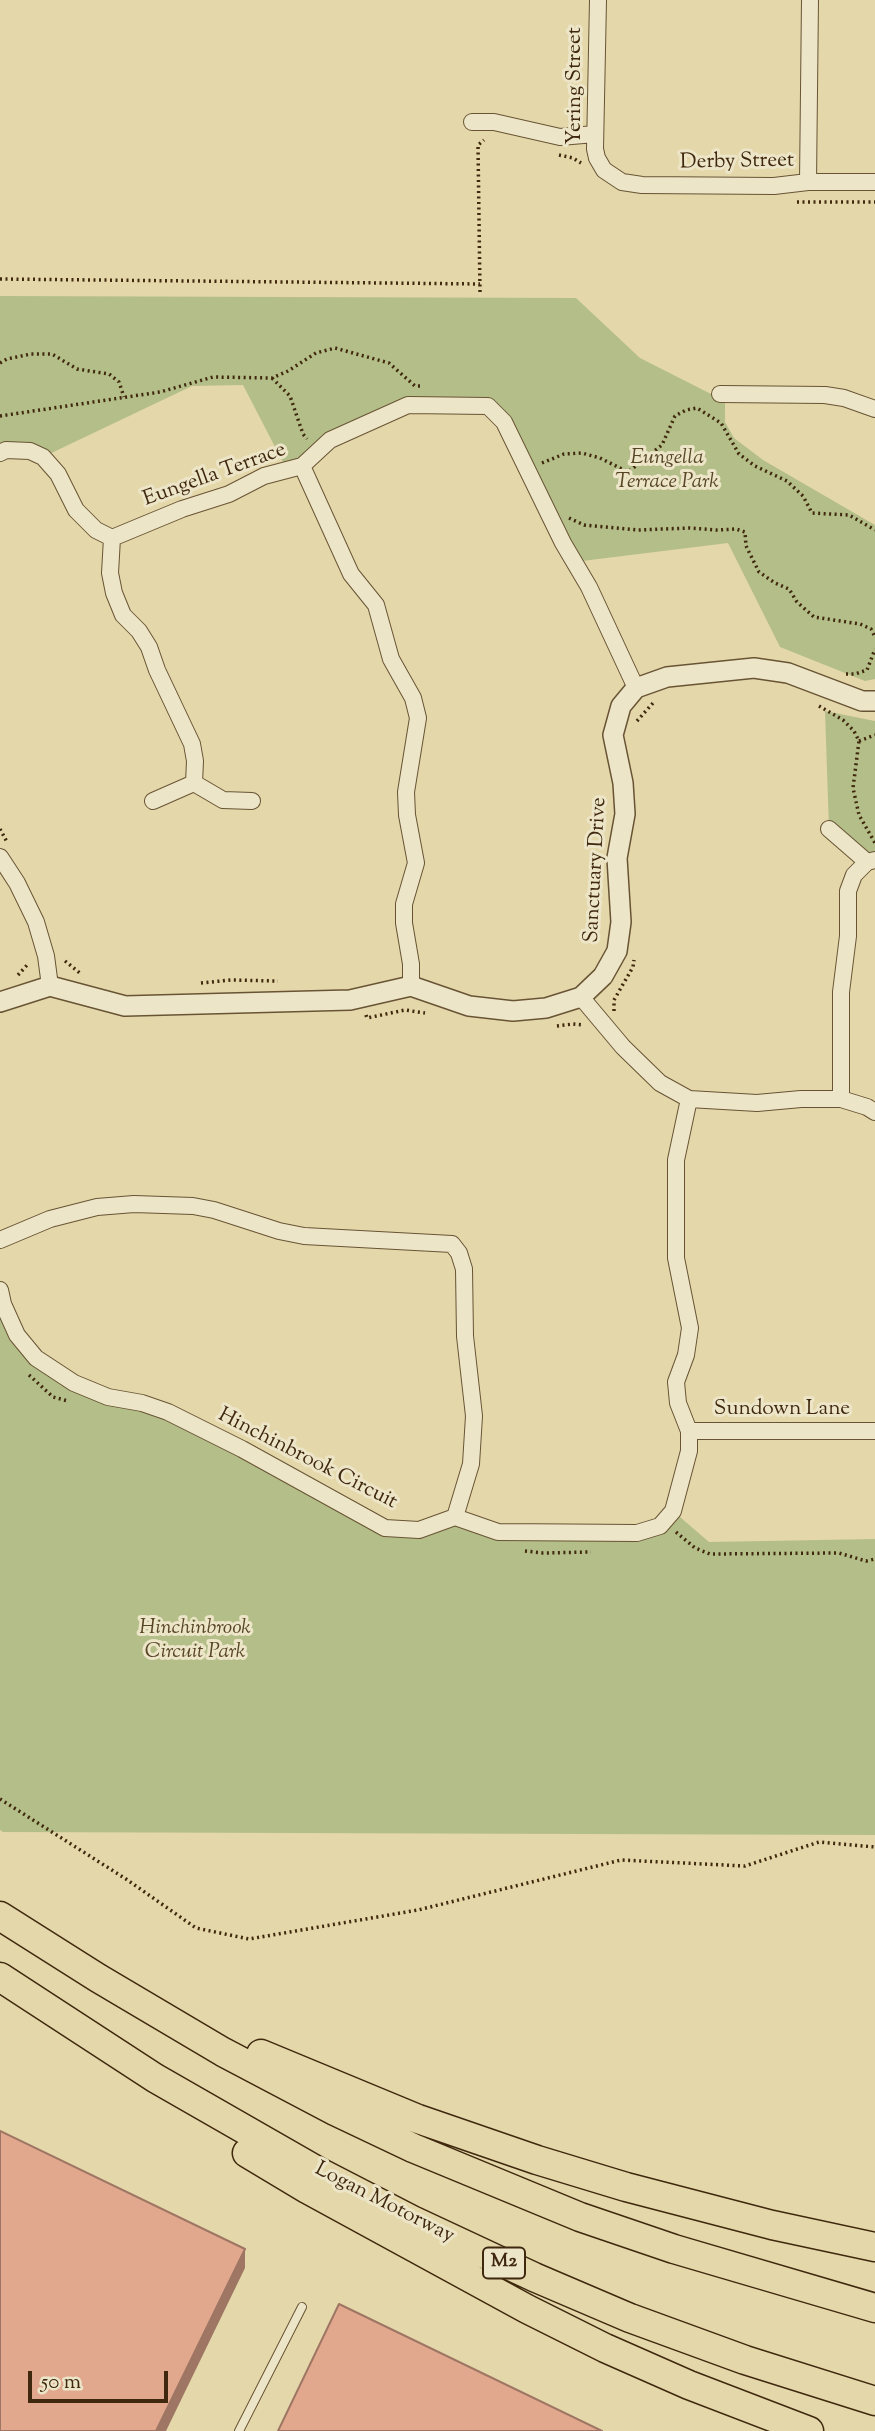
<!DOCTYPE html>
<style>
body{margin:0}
#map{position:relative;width:875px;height:2431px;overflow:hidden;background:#e4d7aa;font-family:"Sorts Mill Goudy",serif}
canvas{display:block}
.scale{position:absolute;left:28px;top:2371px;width:140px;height:32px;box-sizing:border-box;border:4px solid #3f280d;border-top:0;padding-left:9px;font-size:21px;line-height:24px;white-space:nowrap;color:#3f280d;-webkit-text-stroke:5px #ede5c8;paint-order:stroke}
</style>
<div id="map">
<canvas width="875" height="2431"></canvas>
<div class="scale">50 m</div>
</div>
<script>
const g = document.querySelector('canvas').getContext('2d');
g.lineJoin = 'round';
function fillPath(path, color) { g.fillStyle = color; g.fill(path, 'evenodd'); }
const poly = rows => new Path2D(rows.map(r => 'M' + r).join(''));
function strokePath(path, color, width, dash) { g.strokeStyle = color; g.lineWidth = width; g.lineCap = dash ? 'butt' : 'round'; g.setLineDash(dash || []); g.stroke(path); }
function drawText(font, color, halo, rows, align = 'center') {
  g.font = font + ' "Sorts Mill Goudy",serif'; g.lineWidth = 6; g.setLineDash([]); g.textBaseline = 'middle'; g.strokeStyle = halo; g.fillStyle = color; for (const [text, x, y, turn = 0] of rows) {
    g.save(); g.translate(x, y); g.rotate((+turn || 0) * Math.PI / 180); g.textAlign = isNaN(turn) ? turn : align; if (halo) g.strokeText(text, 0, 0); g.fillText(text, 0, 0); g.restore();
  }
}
const green = poly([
 [0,296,576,298,640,358,711,394,720,394,725,401,725,422,734,438,763,460,875,525,875,679,865,681,780,647,728,543,574,562,488,406,408,405,287,470,243,385,192,386,43,457,0,453],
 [825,711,875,721,875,860,829,829],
 [0,1290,17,1335,74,1383,142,1403,385,1528,455,1517,475,1525,637,1533,673,1511,709,1542,875,1539,875,1835,3,1832,0,1830]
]);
const path = poly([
 [559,155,573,158,581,163],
 [797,202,875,202],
 [0,279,480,284],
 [480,292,478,145,484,140],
 [0,363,7,359,31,354,52,354,77,369,109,374,119,382,124,397],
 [272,378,290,396,303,434,307,439],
 [0,416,160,392,213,377,272,378,288,371,316,353,335,348,389,363,415,386,422,386],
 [542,463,564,454,582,453,600,458,628,472,662,445,675,416,686,410,697,408,721,423,739,454,755,466,787,481,803,496,812,513,849,515,875,530],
 [569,518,584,525,638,530,689,528,717,530,736,529,745,532,746,546,759,572,775,583,789,589,797,602,814,617,860,624,871,629,875,637],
 [846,674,855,674,867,670,875,649],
 [819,706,843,720,854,731,859,741,853,788,859,815,875,843],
 [637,721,653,703],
 [859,741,875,735],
 [0,829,7,842],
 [65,961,81,974],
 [18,975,29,963],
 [201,983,231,980,278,981],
 [614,1011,614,1000,633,967,634,960],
 [366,1015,367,1018,405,1010,425,1013],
 [557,1026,573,1024,584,1025],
 [29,1375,53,1397,68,1401],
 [676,1532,695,1548,710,1554,839,1553,866,1561,875,1559],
 [525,1551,543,1553,591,1552],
 [0,1799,126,1879,196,1928,249,1939,418,1910,621,1860,745,1866,819,1842,875,1847]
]);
const service = poly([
 [239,2431,302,2307]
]);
const minor = poly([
 [598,0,595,149,597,158,604,170,622,182,642,185,774,186,808,182,875,182],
 [472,122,494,122,560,137,595,134],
 [808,182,810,0],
 [720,394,825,395,844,398,875,409],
 [0,453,6,450,30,451,43,457,58,474,76,510,96,530,112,538,182,509,229,494,264,476,302,466,330,440,408,405,488,406,504,422,563,543,589,587,636,688],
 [302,466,351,574,376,605,391,659,413,698,418,718,406,792,407,815,416,863,404,904,404,923,411,964,411,986],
 [112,538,110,573,114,593,123,615,139,631,149,647,157,670,192,744,195,761,194,783],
 [153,801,194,783,223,800,252,801],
 [829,829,867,862],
 [0,857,17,883,36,922,46,956,50,986],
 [689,1099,757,1103,801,1099,841,1099,867,1107,875,1112],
 [841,1099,841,992,848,936,848,891,854,875,867,862,875,860],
 [0,1240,50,1219,97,1207,134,1204,193,1206,214,1210,279,1231,304,1236,452,1244,459,1253,464,1269,465,1336,474,1416,471,1464,455,1517],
 [0,1290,3,1304,17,1335,36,1358,74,1383,108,1397,142,1403,168,1412,242,1449,385,1528,419,1530,455,1517],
 [689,1431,875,1431],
 [455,1517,498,1532,637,1533,660,1526,673,1511,689,1451,689,1431,678,1403,676,1382,686,1355,690,1328,676,1258,676,1160,689,1099,660,1083,623,1047,581,997]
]);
const tertiary = poly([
 [0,1002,50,986,125,1006,350,1000,411,986,469,1006,513,1011,546,1008,581,997,603,976,617,951,621,922,617,858,625,814,623,783,613,735,621,706,636,688,667,677,754,668,788,673,862,701,875,701]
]);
const motorway = poly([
 [0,1916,98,1978,223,2052,335,2111,413,2148,580,2217,674,2249,875,2308],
 [0,1977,155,2078,319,2172,412,2220,534,2277,630,2318,745,2360,875,2401],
 [261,2054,418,2119,537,2160,626,2187,772,2225,875,2247],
 [247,2153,307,2189,527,2309,605,2348,689,2385,809,2431]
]);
const shadedWall = poly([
 [245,2249,245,2268,166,2431,156,2431]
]);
const building = poly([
 [0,2131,245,2249,156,2431,0,2431,0,2131],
 [339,2304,602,2431,278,2431,339,2304]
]);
const shields = [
 [504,2263,42]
];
const shieldNames = [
 ["M2",504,2263]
];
const streetNames = [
 ["Yering Street",576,86,-90],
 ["Derby Street",737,163,-1],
 ["Eungella Terrace",215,476,-20],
 ["Sanctuary Drive",597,870,-87],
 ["Sundown Lane",782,1410],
 ["Hinchinbrook Circuit",307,1460,27],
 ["Logan Motorway",384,2204,27]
];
const parkNames = [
 ["Eungella",667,459],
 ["Terrace Park",667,483],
 ["Hinchinbrook",195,1629],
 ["Circuit Park",195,1653]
];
fillPath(green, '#b4be89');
strokePath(service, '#685434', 10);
strokePath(minor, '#685434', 18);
strokePath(tertiary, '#685434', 22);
strokePath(motorway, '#3f280d', 31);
strokePath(path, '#3f280d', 3.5, [2, 3.5]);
strokePath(service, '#ede5c8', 8);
strokePath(minor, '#ede5c8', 16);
strokePath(tertiary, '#ede5c8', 19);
strokePath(motorway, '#e4d7aa', 28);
fillPath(shadedWall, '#9e7663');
fillPath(building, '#e1a88e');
strokePath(building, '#9e7663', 2);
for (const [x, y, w] of shields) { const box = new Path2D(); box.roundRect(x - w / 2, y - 15.5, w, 31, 5); g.fillStyle = '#ede5c8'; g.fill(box); strokePath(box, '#3f280d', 2); }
drawText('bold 19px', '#3f280d', null, shieldNames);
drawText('21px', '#3f280d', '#ede5c8', streetNames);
drawText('italic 21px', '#564626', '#ede5c8', parkNames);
</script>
